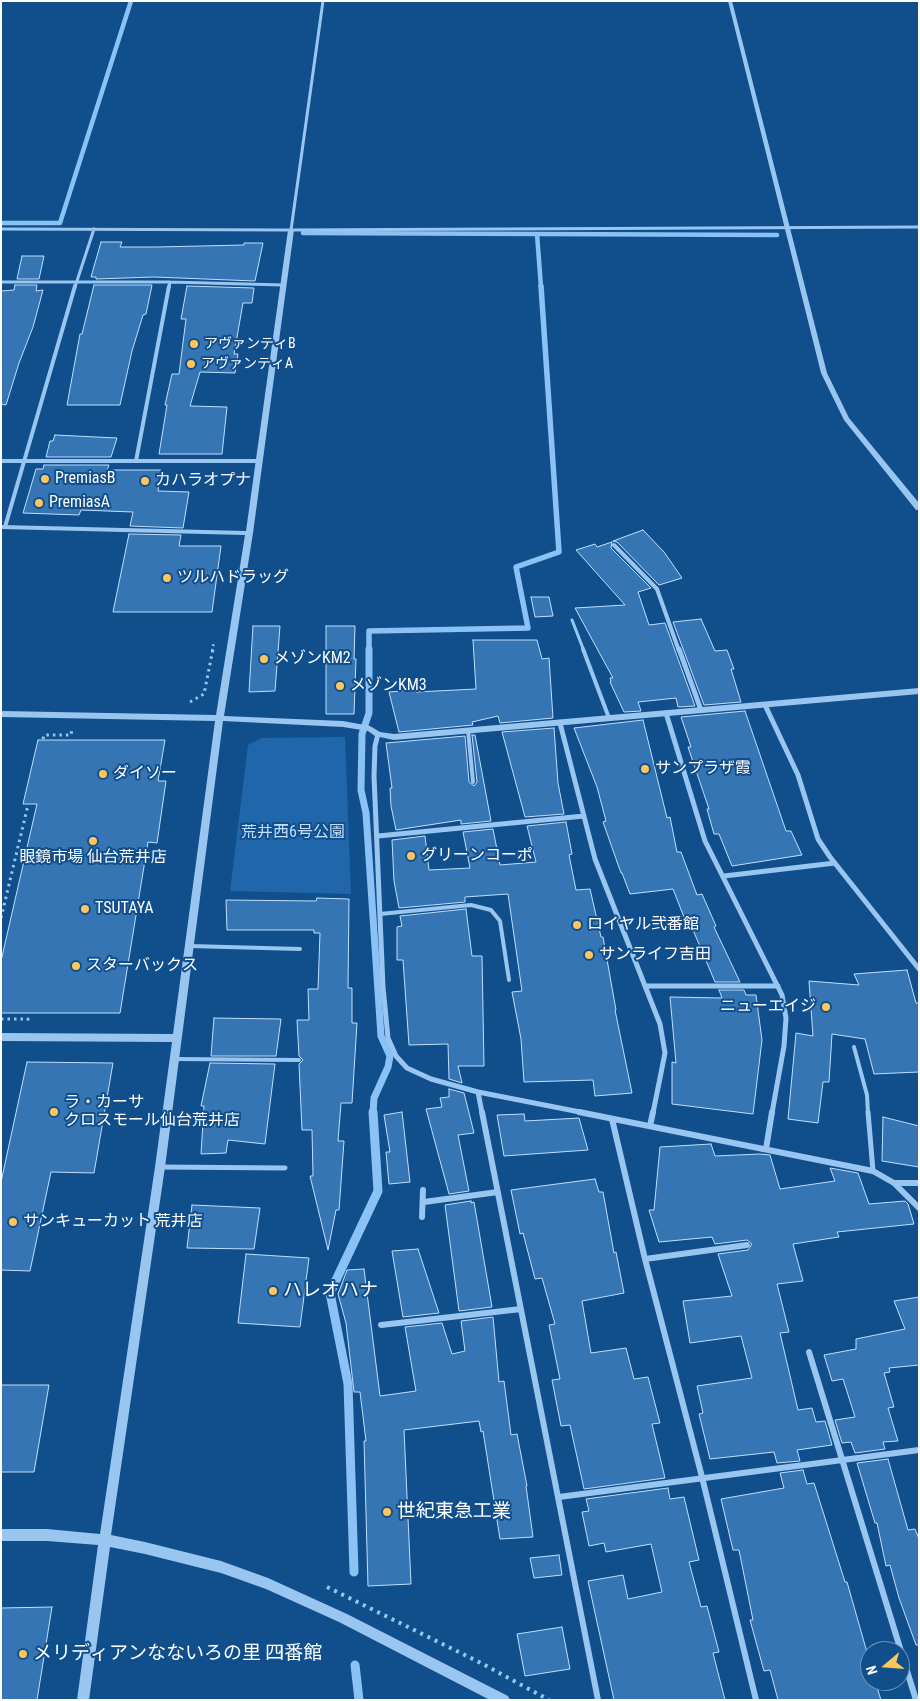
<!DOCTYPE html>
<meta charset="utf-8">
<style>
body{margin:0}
#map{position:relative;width:920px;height:1701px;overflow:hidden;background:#114e8c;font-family:"Roboto Condensed",sans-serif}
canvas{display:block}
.frame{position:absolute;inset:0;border:2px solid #fff;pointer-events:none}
.north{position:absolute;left:860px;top:1641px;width:50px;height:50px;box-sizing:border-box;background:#114e8c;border:1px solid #7095ba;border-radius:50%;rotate:252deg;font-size:14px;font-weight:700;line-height:20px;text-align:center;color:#fff}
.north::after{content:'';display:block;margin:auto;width:18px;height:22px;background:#ffc65a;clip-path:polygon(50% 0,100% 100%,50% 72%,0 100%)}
</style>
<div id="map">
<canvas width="920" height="1701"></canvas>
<div class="frame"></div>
<div class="north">N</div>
</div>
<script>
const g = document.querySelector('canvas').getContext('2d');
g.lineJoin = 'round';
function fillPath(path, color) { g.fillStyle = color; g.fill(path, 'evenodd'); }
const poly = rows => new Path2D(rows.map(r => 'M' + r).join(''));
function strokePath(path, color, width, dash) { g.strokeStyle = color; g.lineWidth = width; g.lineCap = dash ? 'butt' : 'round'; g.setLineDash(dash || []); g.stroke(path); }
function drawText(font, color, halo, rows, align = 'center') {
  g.font = font + ' "Roboto Condensed","Noto Sans JP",sans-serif'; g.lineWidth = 4; g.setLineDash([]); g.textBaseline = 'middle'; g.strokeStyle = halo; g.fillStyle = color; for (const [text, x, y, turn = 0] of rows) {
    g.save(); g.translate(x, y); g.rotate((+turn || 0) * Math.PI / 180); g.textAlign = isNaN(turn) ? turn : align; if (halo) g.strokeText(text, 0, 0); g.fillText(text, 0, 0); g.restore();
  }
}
const green = poly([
 [345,737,351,894,230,891,248,745,262,738]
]);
const streamFar3 = poly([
 [1,223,60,223,131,1],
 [303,233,777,235],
 [537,234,541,287]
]);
const streamFar2 = poly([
 [369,651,369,631,528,628,516,567,559,552,541,286]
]);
const streamFar1 = poly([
 [369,649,369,713,362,734,361,790,366,813,381,1036,390,1056,388,1067,374,1098,373,1113]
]);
const stream = poly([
 [354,1572,348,1384,330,1293,378,1191,373,1112],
 [355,1665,359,1700]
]);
const building = poly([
 [101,242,122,242,120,247,157,247,244,245,244,243,263,243,255,281,154,277,96,279,96,277,91,277,101,242],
 [22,256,44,256,39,279,17,279,22,256],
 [15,285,37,285,36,291,43,290,33,327,19,363,6,405,1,404,1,291,14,290,15,285],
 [94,285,152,285,146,314,143,315,132,351,120,405,67,405,80,334,82,334,94,285],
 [187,286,254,288,252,303,243,303,234,354,238,354,235,373,200,372,190,406,227,407,222,454,159,454,167,405,165,405,172,374,179,374,186,319,181,319,187,286],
 [55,435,117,438,111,457,46,457,50,441,53,441,55,435],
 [44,465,109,465,107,470,161,470,158,491,189,492,183,528,130,526,133,512,81,510,79,515,23,513,36,469,43,469,44,465],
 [643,530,664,552,682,578,659,585,617,542,613,541,643,530],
 [129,534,181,535,179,546,221,546,212,612,113,612,129,534],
 [612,542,611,548,651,588,638,592,649,625,665,623,695,706,678,707,676,698,638,702,641,711,624,712,610,682,611,682,610,678,613,678,575,608,625,605,576,550,595,544,597,547,612,542],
 [531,597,549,597,553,616,535,617,531,597],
 [701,619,715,651,727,650,734,669,731,669,741,702,704,705,673,622,701,619],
 [253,626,280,626,275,691,249,692,253,626],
 [326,626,355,626,354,659,356,659,354,714,326,714,326,626],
 [473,640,537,640,542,659,549,658,553,718,500,723,498,716,472,722,473,725,399,732,389,692,415,690,416,692,476,689,473,640],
 [745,711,786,831,791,831,802,855,732,866,719,834,714,834,707,809,709,809,688,747,691,747,681,717,745,711],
 [643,720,667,818,670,817,677,852,681,852,697,895,702,894,716,926,714,927,740,982,715,982,693,930,689,930,673,889,630,894,622,873,621,873,603,822,606,821,597,787,574,728,643,720],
 [554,728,558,783,564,814,525,817,502,732,554,728],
 [472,735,475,735,491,821,461,824,461,820,396,830,391,806,390,788,392,788,386,743,465,736,469,782,474,786,477,782,472,735],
 [38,740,165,740,158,781,166,781,157,843,148,842,120,1013,1,1013,1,961,37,804,23,804,38,740],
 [566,822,572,854,569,855,576,890,590,889,601,937,603,937,616,1010,615,1010,632,1093,595,1096,593,1080,524,1082,521,1039,512,992,522,991,508,894,465,897,465,902,399,908,394,881,392,840,425,836,429,870,470,868,463,832,493,829,500,865,536,862,527,826,566,822],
 [317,898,349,899,348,988,352,988,352,1023,357,1023,352,1103,341,1103,338,1141,344,1141,339,1210,336,1210,328,1250,310,1176,313,1176,312,1130,302,1130,299,1064,303,1060,299,1056,297,1020,309,1020,308,989,318,989,320,933,314,933,314,930,227,930,226,900,316,901,317,898],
 [466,909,472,956,482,956,484,1066,458,1066,462,1083,449,1079,448,1044,409,1045,403,960,397,960,397,927,402,926,400,916,466,909],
 [907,970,916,1003,919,1003,919,1072,874,1074,865,1039,832,1034,829,1082,823,1082,818,1123,788,1119,796,1033,813,1036,809,981,859,985,854,974,907,970],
 [719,990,744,990,746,995,756,995,762,1040,753,1114,672,1104,672,1062,676,1063,670,997,722,998,719,990],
 [214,1018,281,1019,276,1056,211,1056,214,1018],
 [27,1062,113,1063,94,1173,51,1172,30,1271,1,1270,1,1182,27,1062],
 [210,1063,275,1064,265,1144,228,1140,226,1153,201,1154,204,1106,201,1106,210,1063],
 [449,1089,464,1093,474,1133,458,1135,469,1191,449,1194,426,1109,442,1107,440,1098,449,1097,449,1089],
 [402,1112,410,1182,389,1184,386,1152,390,1152,384,1115,402,1112],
 [524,1114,525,1121,579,1118,588,1150,504,1156,497,1115,524,1114],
 [883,1117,919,1126,919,1167,882,1161,883,1117],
 [711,1144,715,1156,760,1154,770,1155,780,1189,835,1181,830,1168,858,1173,869,1204,905,1201,908,1204,914,1224,837,1232,839,1237,793,1244,803,1281,777,1284,789,1332,780,1333,798,1410,812,1408,816,1422,825,1421,832,1445,797,1450,800,1461,777,1463,774,1452,710,1459,699,1414,703,1413,697,1386,752,1378,741,1336,690,1343,683,1301,732,1296,718,1254,748,1250,752,1244,747,1240,715,1244,712,1237,659,1242,649,1210,654,1210,660,1147,711,1144],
 [595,1179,599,1192,603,1192,614,1253,616,1252,624,1293,582,1301,591,1353,626,1348,634,1379,648,1377,660,1423,652,1424,665,1478,584,1489,570,1425,561,1426,552,1380,560,1379,549,1325,555,1324,542,1278,535,1279,523,1233,520,1234,511,1190,595,1179],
 [471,1201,471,1203,474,1202,492,1307,459,1311,445,1205,471,1201],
 [192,1205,260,1208,254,1249,187,1248,192,1205],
 [418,1249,439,1313,403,1317,392,1251,418,1249],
 [246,1254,309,1258,300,1327,238,1323,246,1254],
 [364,1269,380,1396,416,1391,405,1327,442,1323,452,1354,465,1351,461,1321,493,1317,499,1382,504,1381,511,1435,517,1434,527,1486,526,1486,533,1537,500,1539,483,1431,481,1432,479,1421,404,1430,411,1584,368,1586,364,1441,366,1441,360,1392,354,1392,346,1323,338,1294,347,1270,364,1269],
 [919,1297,919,1365,889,1368,890,1372,884,1373,894,1407,888,1408,898,1441,883,1442,885,1449,855,1453,851,1442,842,1443,835,1420,855,1417,843,1379,832,1381,824,1355,856,1349,856,1339,905,1329,894,1301,919,1297],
 [1,1385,49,1385,34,1472,1,1472,1,1385],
 [888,1459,908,1530,915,1529,919,1539,919,1645,916,1645,899,1598,890,1565,886,1566,877,1523,875,1523,857,1463,888,1459],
 [803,1470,807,1484,814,1483,845,1582,847,1582,870,1663,870,1681,875,1681,881,1700,778,1700,770,1670,764,1671,750,1620,753,1620,739,1550,733,1550,721,1499,784,1488,780,1473,803,1470],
 [668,1488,670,1499,684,1497,699,1560,689,1562,701,1607,707,1606,719,1652,713,1653,725,1700,614,1700,588,1581,623,1575,628,1599,662,1592,651,1544,606,1552,604,1543,589,1546,582,1512,589,1511,586,1499,668,1488],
 [559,1555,562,1575,534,1578,530,1558,559,1555],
 [52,1607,37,1700,1,1700,1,1608,52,1607],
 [562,1627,570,1669,525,1676,517,1634,562,1627]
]);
const pathFar2 = poly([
 [212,651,214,642]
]);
const pathFar1 = poly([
 [190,702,204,694,213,649],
 [43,739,44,735,71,735,72,729],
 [1,918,28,805],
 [1,1019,28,1019,27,1022]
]);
const path = poly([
 [327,1587,481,1663,549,1700]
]);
const serviceFar2 = poly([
 [572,620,584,651]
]);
const serviceFar1 = poly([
 [583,649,609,718],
 [468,730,473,782],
 [380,914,471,905,491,910,500,921,509,980],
 [190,946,300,949],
 [854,1047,867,1095,868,1113],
 [174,1059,299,1060]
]);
const service = poly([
 [868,1112,873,1171],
 [160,1167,285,1168]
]);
const minorFar3 = poly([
 [1,229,291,230,919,227],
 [291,230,323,1],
 [1,282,170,282,283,285],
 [75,287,94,229],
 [169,287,170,282]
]);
const minorFar2 = poly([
 [1,461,259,461],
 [136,461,169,286],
 [5,527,75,286],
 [614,545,657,589,679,651]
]);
const minorFar1 = poly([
 [679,649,701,710],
 [765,705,798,775,818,839,830,857,919,969],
 [666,713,705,841,782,995,786,1018,784,1046,772,1113],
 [560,723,595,859,660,1024,665,1053,653,1113],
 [378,734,375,746,374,776,383,987,388,1038,396,1056,407,1068,431,1079,478,1092,585,1113],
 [378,836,584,816],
 [724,876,835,863],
 [645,986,778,986],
 [478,1092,482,1113]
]);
const minor = poly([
 [482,1112,598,1700],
 [579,1112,873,1171,894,1183,919,1208],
 [612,1119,645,1259,702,1477,756,1700],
 [650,1126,653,1112],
 [766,1149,772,1112],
 [894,1183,919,1183],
 [424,1202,498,1192],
 [422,1217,423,1190],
 [645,1259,747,1245],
 [381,1325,521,1309],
 [809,1352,916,1700],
 [559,1497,919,1450]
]);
const tertiary = poly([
 [728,1,732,1,827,373,849,418,919,503,919,510,916,510,844,420,821,373,728,1],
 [291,228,294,230,253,533,224,716,343,721,370,726,380,732,394,734,919,688,919,694,394,740,375,736,368,731,343,727,223,721,165,1167,111,1535,145,1542,221,1561,268,1578,347,1614,508,1696,510,1700,490,1700,339,1622,266,1589,221,1573,145,1554,110,1547,89,1700,77,1700,98,1545,47,1541,1,1541,1,1529,47,1529,100,1534,155,1167,172,1042,1,1041,1,1033,173,1034,215,721,1,717,1,711,216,715,245,535,1,529,1,525,246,531,288,230,291,228]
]);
const markers = [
 [194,344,5,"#ffc65a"],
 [191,364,5,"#ffc65a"],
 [45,479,5,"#ffc65a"],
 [145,481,5,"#ffc65a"],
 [39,503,5,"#ffc65a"],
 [167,578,5,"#ffc65a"],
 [264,659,5,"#ffc65a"],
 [340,686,5,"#ffc65a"],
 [645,769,5,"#ffc65a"],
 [103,774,5,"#ffc65a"],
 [93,841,5,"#ffc65a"],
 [411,856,5,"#ffc65a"],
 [85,909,5,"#ffc65a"],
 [577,925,5,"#ffc65a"],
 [589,955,5,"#ffc65a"],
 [76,966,5,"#ffc65a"],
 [826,1007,5,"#ffc65a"],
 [54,1112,5,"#ffc65a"],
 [13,1222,5,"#ffc65a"],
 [273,1291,5,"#ffc65a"],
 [387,1512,5,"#ffc65a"],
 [23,1654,5,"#ffc65a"]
];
const farPoinames = [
 ["アヴァンティB",204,344],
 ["アヴァンティA",201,364]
];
const poiNames = [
 ["PremiasB",55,479],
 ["カハラオプナ",155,481],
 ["PremiasA",49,503],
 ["ツルハドラッグ",177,578],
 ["メゾンKM2",274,659],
 ["メゾンKM3",350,686],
 ["サンプラザ霞",655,769],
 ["ダイソー",113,774],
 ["グリーンコーポ",421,856],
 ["眼鏡市場 仙台荒井店",93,858,"center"],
 ["TSUTAYA",95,909],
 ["ロイヤル弐番館",587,925],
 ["サンライフ吉田",599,955],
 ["スターバックス",86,966],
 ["ニューエイジ",816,1007,"right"],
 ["ラ・カーサ",64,1103],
 ["クロスモール仙台荒井店",64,1121],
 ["サンキューカット 荒井店",23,1222]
];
const parkNames = [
 ["荒井西6号公園",293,833]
];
const nearPoinames = [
 ["ハレオハナ",283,1291],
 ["世紀東急工業",397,1512],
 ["メリディアンなないろの里 四番館",33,1654]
];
fillPath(green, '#2066aa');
strokePath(streamFar3, '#8bc2f5', 4.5);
strokePath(streamFar2, '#8bc2f5', 5.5);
strokePath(streamFar1, '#8bc2f5', 7);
strokePath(stream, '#8bc2f5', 9);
fillPath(building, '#3575b4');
strokePath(building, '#c0dffd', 1);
strokePath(pathFar2, '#99c6f1', 2.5, [2, 3]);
strokePath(pathFar1, '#99c6f1', 3, [2.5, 4]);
strokePath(path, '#99c6f1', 4, [3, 5]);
strokePath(serviceFar2, '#99c6f1', 3);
strokePath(serviceFar1, '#99c6f1', 4);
strokePath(service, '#99c6f1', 5);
strokePath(minorFar3, '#99c6f1', 3);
strokePath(minorFar2, '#99c6f1', 4);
strokePath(minorFar1, '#99c6f1', 5);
strokePath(minor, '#99c6f1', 6);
fillPath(tertiary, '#99c6f1');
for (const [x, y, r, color] of markers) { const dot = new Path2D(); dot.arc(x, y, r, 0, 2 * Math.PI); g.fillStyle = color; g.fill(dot); strokePath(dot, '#114e8c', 2); }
drawText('14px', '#fff', '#114e8c', farPoinames, 'left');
drawText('16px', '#fff', '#114e8c', poiNames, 'left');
drawText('16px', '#c0dffd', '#114e8c', parkNames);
drawText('19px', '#fff', '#114e8c', nearPoinames, 'left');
</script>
